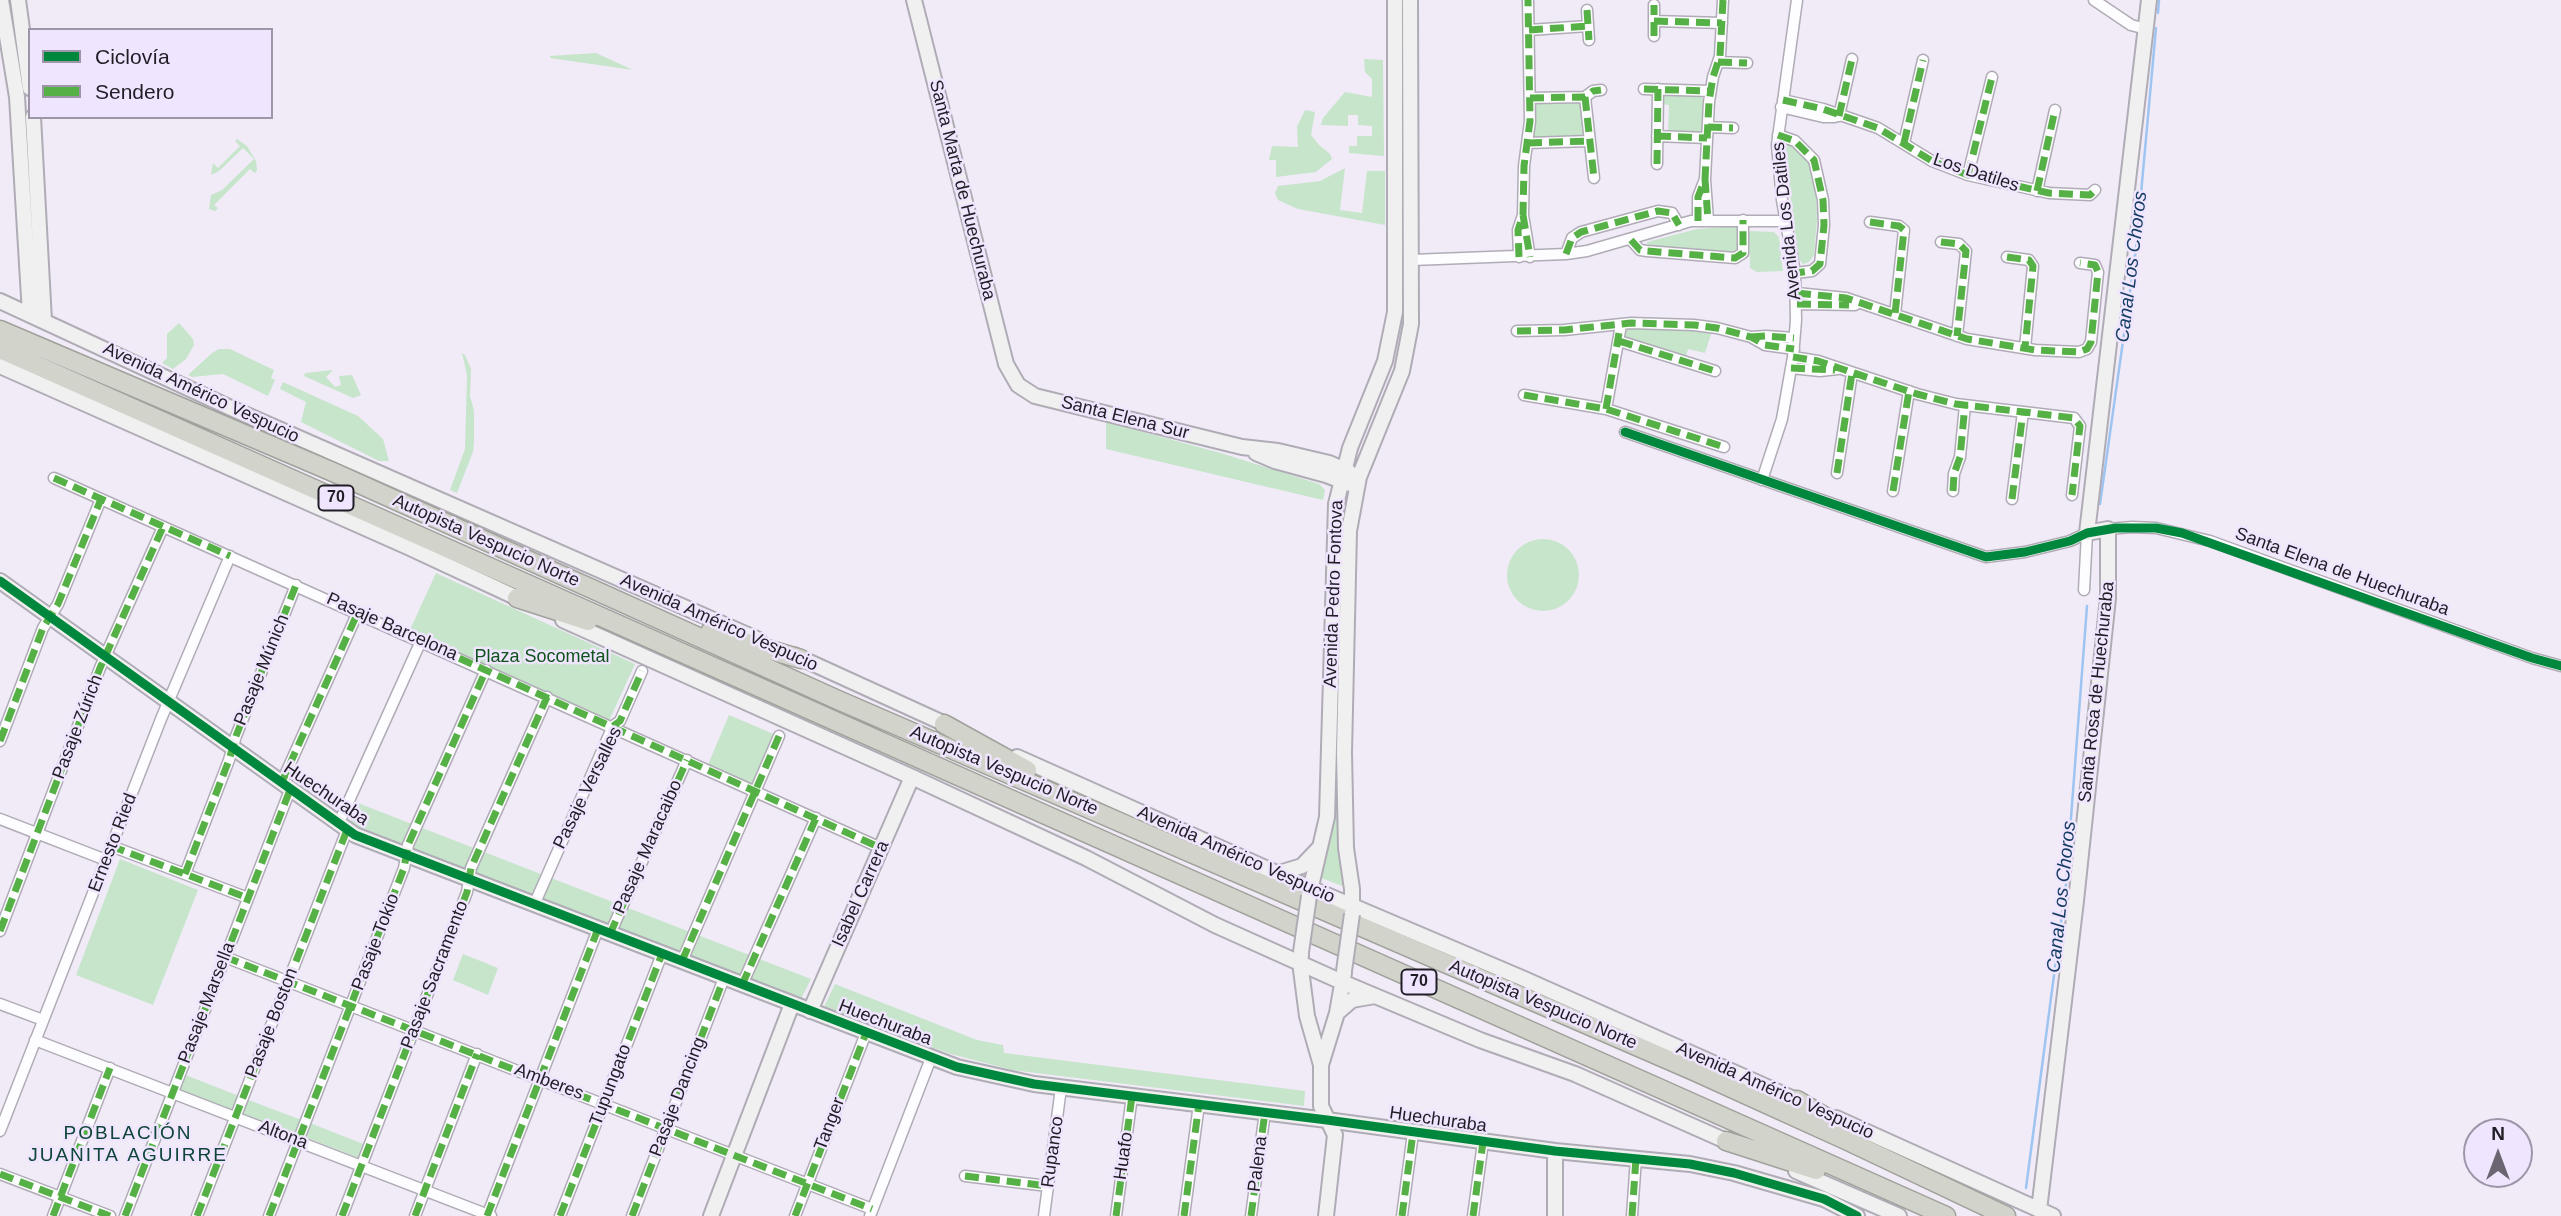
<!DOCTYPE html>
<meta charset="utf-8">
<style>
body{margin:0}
#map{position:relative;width:2561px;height:1216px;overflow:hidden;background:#f1ebf8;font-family:Arial,sans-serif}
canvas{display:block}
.legend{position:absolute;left:28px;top:28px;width:245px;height:91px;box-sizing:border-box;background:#f0e5fe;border:2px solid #9d95a8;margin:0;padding:9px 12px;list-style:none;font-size:21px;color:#211d26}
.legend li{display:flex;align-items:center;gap:14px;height:35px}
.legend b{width:35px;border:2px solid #9d95a8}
.north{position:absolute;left:2463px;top:1118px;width:70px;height:70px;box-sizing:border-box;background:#f0e5fe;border:2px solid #9d95a8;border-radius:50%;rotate:0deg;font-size:19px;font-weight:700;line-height:28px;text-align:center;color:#211d26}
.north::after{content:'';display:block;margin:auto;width:24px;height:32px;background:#6a6570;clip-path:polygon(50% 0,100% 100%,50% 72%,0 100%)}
</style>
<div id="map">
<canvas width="2561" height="1216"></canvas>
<ul class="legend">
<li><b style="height:9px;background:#00873e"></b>Ciclovía</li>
<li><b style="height:9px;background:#55b145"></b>Sendero</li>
</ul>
<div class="north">N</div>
</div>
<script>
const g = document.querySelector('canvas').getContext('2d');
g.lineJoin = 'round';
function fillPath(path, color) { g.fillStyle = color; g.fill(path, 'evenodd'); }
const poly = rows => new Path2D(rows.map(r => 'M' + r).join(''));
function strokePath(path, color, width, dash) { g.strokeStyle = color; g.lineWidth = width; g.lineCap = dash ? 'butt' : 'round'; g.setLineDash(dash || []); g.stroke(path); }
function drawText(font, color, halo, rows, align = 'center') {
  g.font = font + ' Arial,sans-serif'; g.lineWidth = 5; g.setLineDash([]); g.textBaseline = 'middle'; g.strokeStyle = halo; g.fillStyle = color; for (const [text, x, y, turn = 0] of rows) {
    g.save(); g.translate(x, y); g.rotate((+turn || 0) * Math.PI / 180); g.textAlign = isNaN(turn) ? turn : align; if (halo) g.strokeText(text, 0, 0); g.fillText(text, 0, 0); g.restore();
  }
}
const green = poly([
 [596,53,633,70,550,58,550,56],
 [1364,59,1383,60,1384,156,1349,153,1349,146,1357,146,1357,136,1372,136,1372,126,1358,125,1358,115,1348,115,1348,126,1321,125,1323,118,1345,92,1372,97,1372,79,1365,72],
 [1662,94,1701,95,1703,100,1701,135,1668,134,1669,105,1661,104],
 [1534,102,1582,102,1584,136,1534,138],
 [1305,110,1315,112,1311,135,1319,145,1330,154,1332,159,1316,172,1276,177,1276,160,1269,160,1272,146,1298,147,1297,127],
 [237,139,247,146,256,161,257,170,255,173,250,169,214,205,218,208,215,211,209,209,211,195,222,190,254,159,243,148,219,171,211,175,213,163,218,168,240,146,235,141],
 [1788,144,1795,146,1804,154,1810,165,1816,189,1817,220,1814,255,1809,262,1803,264,1799,259,1794,232,1787,164,1785,146],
 [1345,168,1340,210,1362,213,1367,171,1385,171,1385,225,1298,209,1278,200,1275,193,1278,186,1320,181],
 [1738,226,1739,251,1733,253,1687,248,1649,248,1647,242,1697,229],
 [1751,231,1774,232,1779,237,1783,271,1757,272,1750,268,1749,232],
 [179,323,193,339,194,345,186,359,173,369,162,363,167,358,167,334],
 [1627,326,1712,331,1705,353,1688,349,1686,356,1621,339,1622,330],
 [219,349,230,349,274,370,271,378,275,380,268,396,223,374,192,377,188,375,212,353],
 [462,353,465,355,471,369,470,396,474,411,474,441,473,452,457,493,450,490,465,449,467,375],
 [333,370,326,377,335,387,341,385,339,376,352,375,361,395,353,398,304,376,305,373],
 [283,382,358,416,383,439,389,461,379,461,301,422,306,402,280,389],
 [1106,422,1224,454,1319,484,1325,490,1323,500,1106,449],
 '1507 575a36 36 0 1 1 72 0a36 36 0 1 1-72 0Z',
 [436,573,635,664,608,723,409,632],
 [729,715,776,735,754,787,707,767],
 [1335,796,1342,866,1345,887,1321,878],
 [358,803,811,979,800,1001,657,948,349,823],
 [120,859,198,890,153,1005,76,975],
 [463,954,498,968,488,995,453,980],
 [835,984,977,1040,1003,1045,1004,1053,1305,1091,1304,1106,1012,1070,951,1054,823,1009],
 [183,1074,239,1096,233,1112,177,1090],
 [246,1099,304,1121,298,1136,241,1115],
 [310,1123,366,1145,359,1158,305,1137]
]);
const stream = poly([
 [2158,13,2159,0],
 [2100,504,2136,249,2156,28],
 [2026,1188,2066,884,2087,606]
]);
const street = poly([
 [2094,0,2131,25,2146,29],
 [1587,10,1589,40],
 [1654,21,1722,23],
 [1529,30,1588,26],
 [1654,36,1654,5],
 [1718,62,1747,63],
 [1644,89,1710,91],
 [1585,97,1594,178],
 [1530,98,1585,97,1593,91,1601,90],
 [1783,100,1823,109,1878,128,1932,161,1968,175,2049,193,2090,195,2095,190],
 [1781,107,1823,117,1835,117],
 [1839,116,1852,59],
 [1708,127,1733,128],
 [1778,135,1795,141,1814,160,1823,200,1824,225,1820,264,1812,271,1795,273],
 [1657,136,1707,138],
 [1528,143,1589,141],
 [1904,143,1923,60],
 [1657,164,1658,89],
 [1968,175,1992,77],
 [1705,180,1708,220],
 [2037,191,2055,110],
 [1523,215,1530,257],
 [1698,221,1698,197,1705,179,1709,102,1713,77,1720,56,1723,0],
 [1870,222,1899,226,1904,230,1895,314],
 [1631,240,1640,250,1647,251,1735,258,1743,253,1743,220],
 [1941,242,1959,244,1966,251,1957,336],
 [1566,254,1572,238,1581,232,1658,211,1672,213,1679,225],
 [1519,257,1518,230,1523,215,1524,166,1530,121,1528,0],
 [2007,257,2029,260,2033,266,2025,348],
 [1412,260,1566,254,1587,251,1691,221,1786,221],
 [1797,293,1846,298,1967,339,2035,350,2079,352,2087,349,2091,342,2098,272,2095,265,2080,263],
 [1797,304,1855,305],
 [1517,331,1564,330,1631,323,1694,325,1717,328,1751,337,1765,345,1794,349],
 [1751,337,1766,336,1794,338],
 [1619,341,1715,371],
 [1793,357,1818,361,1917,394,1956,404,2074,418,2080,426,2072,495],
 [1791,368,1820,371,1838,369],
 [1524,395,1606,409,1724,447],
 [1606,409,1621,325],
 [1625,432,1986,557,2025,552,2070,541,2087,533,2084,590],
 [1837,473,1852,373],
 [54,478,881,848],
 [1762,480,1782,419,1793,357,1796,320,1795,273,1782,200,1777,145,1797,0],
 [1893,491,1909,391],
 [1953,491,1954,474,1960,457,1965,405],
 [2012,499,2023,412],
 [2108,529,2132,527,2156,528,2210,541,2532,658,2561,666],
 [0,741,43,628,58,604,101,499],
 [281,784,358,612],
 [0,819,106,860],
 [338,825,421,641],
 [111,846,248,898],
 [185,874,229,760,236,736,296,585],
 [534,905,613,726,620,721,642,671],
 [0,931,100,668,163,527],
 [610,934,687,760],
 [225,957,872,1209],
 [682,961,779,736],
 [742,985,816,818],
 [0,1004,43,1020],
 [35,1040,491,1216],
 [0,1131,161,719,230,556],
 [0,1174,110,1216],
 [965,1176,1048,1186],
 [53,1216,110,1068],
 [125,1216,290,790],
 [197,1216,347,830],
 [269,1216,404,868,408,845,486,670],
 [342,1216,467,892,471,868,547,697],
 [415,1216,477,1054],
 [487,1216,598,929],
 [560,1216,662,954],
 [632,1216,724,978],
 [795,1216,866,1033],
 [870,1216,931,1058],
 [1044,1216,1061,1088],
 [1116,1216,1132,1096],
 [1184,1216,1199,1104],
 [1251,1216,1265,1112],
 [1402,1216,1413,1133],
 [1473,1216,1483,1142],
 [1632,1216,1636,1158]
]);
const secondary = poly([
 [1,0,17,97,30,314],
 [18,0,30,88],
 [914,0,1006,364,1018,385,1035,396,1242,447,1278,451,1329,463,1349,472],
 [33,117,44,321],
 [0,301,233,409,759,640],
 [0,366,408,547,526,602],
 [1256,453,1275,461,1326,475,1350,484],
 [0,581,355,835,957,1067,1034,1084,1327,1120,1555,1151,1690,1164,1734,1173,1824,1199,1857,1216],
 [563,620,912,777,1086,858,1215,925,1342,982,1480,1040,1575,1074,1735,1145],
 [794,655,954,728],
 [1017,757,1310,888,1522,978,1805,1104],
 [1279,873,1302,866,1320,847],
 [1309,895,1327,817,1336,504,1350,448,1385,361,1395,312,1395,0],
 [1352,913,1352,889,1346,848,1344,753,1349,531,1359,477,1402,371,1411,324,1410,0],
 [1301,955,1300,962,1307,1016,1321,1065,1321,1106,1335,1135,1326,1216],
 [810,1011,912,777],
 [1337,1013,1352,1000,1375,996],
 [1321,1065,1337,1013,1344,973],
 [1836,1118,2053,1216],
 [1555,1151,1555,1216],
 [1796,1171,1899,1216],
 [2039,1210,2076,901,2108,598,2108,529,2087,533,2149,0],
 [711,1216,792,1004]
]);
const highway = poly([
 [0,330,333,472,838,700,1694,1071,1848,1141,2006,1216],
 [0,349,1946,1216],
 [517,598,588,621],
 [710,632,801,659],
 [944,724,1027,770],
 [1797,1100,1844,1128],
 [1726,1141,1816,1170]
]);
const secondaryBridge = poly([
 [1301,952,1309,896],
 [1344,971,1352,914]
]);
const quiet = poly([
 [1587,10,1589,40],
 [1654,21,1722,23],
 [1529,30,1588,26],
 [1654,36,1654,5],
 [1718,62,1747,63],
 [1644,89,1710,91],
 [1585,97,1594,178],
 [1530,98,1585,97,1593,91,1601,90],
 [1783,100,1823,109,1878,128,1932,161,1968,175,2049,193,2090,195,2095,190],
 [1839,116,1852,59],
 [1708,127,1733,128],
 [1778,135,1795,141,1814,160,1823,200,1824,225,1820,264,1812,271,1795,273],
 [1657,136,1707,138],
 [1528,143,1589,141],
 [1904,143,1923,60],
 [1657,164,1658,89],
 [1968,175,1992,77],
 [1705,179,1708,220],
 [2037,191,2055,110],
 [1523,215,1530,257],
 [1698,221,1698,197,1705,179,1709,102,1713,77,1720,56,1723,0],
 [1870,222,1899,226,1904,230,1895,314],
 [1631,240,1640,250,1647,251,1735,258,1743,253,1743,220],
 [1941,242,1959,244,1966,251,1957,336],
 [1566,254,1572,238,1581,232,1658,211,1672,213,1679,225],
 [1519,257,1518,230,1523,215,1524,166,1530,121,1528,0],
 [2007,257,2029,260,2033,266,2025,348],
 [1797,293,1846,298,1967,339,2035,350,2079,352,2087,349,2091,342,2098,272,2095,265,2080,263],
 [1797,304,1849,305],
 [1517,331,1564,330,1631,323,1694,325,1717,328,1751,337,1765,345,1794,349],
 [1751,337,1766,336,1794,338],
 [1619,341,1715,371],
 [1793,357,1818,361,1917,394,1956,404,2074,418,2080,426,2072,495],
 [1791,368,1835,370],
 [1524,395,1606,409,1724,447],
 [1606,409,1619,333],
 [1837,473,1852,373],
 [54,478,230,556],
 [1893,491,1909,391],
 [1953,491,1954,474,1960,457,1965,405],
 [2012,499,2023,412],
 [421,641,881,848],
 [613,726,620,721,642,671],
 [0,741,43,628,58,604,101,499],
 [281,784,358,612],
 [111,846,248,898],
 [185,874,229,760,236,736,296,585],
 [0,931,100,668,163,527],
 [610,934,687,760],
 [225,957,872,1209],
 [682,961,779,736],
 [742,985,816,818],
 [0,1174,110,1216],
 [965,1176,1048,1186],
 [53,1216,110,1068],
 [125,1216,290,790],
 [197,1216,347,830],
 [269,1216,404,868,408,845,486,670],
 [342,1216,467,892,471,868,547,697],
 [415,1216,477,1054],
 [487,1216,598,929],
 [560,1216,662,954],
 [632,1216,724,978],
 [795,1216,866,1033],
 [1116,1216,1132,1096],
 [1184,1216,1199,1104],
 [1251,1216,1265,1112],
 [1402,1216,1413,1133],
 [1473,1216,1483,1142],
 [1632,1216,1636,1158]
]);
const cycleway = poly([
 [1625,432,1986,557,2025,552,2070,541,2087,533,2116,528,2156,528,2182,533,2532,658,2561,666],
 [0,581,355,835,957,1067,1034,1084,1327,1120,1555,1151,1690,1164,1734,1173,1824,1199,1857,1216]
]);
const shields = [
 [336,498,35],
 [1419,982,35]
];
const shieldNames = [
 ["70",336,498],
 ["70",1419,982]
];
const streetNames = [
 ["Los Datiles",1976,173,18],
 ["Santa Marta de Huechuraba",962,190,76],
 ["Avenida Los Datiles",1787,221,-96],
 ["Avenida Américo Vespucio",201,393,25],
 ["Santa Elena Sur",1125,418,14],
 ["Autopista Vespucio Norte",486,541,24],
 ["Santa Elena de Huechuraba",2342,572,20],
 ["Avenida Pedro Fontova",1334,594,-88],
 ["Avenida Américo Vespucio",719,623,24],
 ["Pasaje Barcelona",392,627,24],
 ["Pasaje Múnich",262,670,-68],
 ["Santa Rosa de Huechuraba",2097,692,-84],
 ["Pasaje Zúrich",78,727,-69],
 ["Autopista Vespucio Norte",1004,771,23],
 ["Pasaje Versalles",588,788,-64],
 ["Huechuraba",326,794,34],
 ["Ernesto Ried",113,843,-69],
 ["Pasaje Maracaibo",648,847,-66],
 ["Avenida Américo Vespucio",1236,855,24],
 ["Isabel Carrera",861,894,-66],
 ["Pasaje Tokio",376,942,-69],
 ["Pasaje Sacramento",435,975,-69],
 ["Pasaje Marsella",207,1003,-69],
 ["Autopista Vespucio Norte",1543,1005,23],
 ["Pasaje Boston",272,1023,-69],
 ["Huechuraba",885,1023,21],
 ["Amberes",549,1082,21],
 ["Tupungato",611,1085,-69],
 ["Avenida Américo Vespucio",1775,1091,24],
 ["Pasaje Dancing",678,1097,-69],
 ["Huechuraba",1438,1120,8],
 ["Tanger",830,1124,-69],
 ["Altona",283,1135,21],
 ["Rupanco",1053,1152,-82],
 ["Huafo",1124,1156,-82],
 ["Palena",1258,1164,-83]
];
const parkNames = [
 ["Plaza Socometal",542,657]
];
const waterNames = [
 ["Canal Los Choros",2132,267,-83],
 ["Canal Los Choros",2062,897,-84]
];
const neighbourhoodNames = [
 ["POBLACIÓN",128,1134],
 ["JUANITA AGUIRRE",128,1156]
];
fillPath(green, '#c6e5cb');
strokePath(stream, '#9ec4f1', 2.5);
strokePath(street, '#b0acb6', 13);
strokePath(secondary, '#b0acb6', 18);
strokePath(highway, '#a1a19c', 21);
strokePath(street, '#fdfcfe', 10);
strokePath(secondary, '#f0f0f0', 14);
strokePath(highway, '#d2d4cc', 18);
strokePath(secondaryBridge, '#b0acb6', 18, []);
strokePath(secondaryBridge, '#f0f0f0', 14);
strokePath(quiet, '#55b145', 7, [14, 7]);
strokePath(cycleway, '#00873e', 9);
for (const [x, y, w] of shields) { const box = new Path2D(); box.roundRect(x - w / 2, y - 12.5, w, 25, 5); g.fillStyle = '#f0e5fe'; g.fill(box); strokePath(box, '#211d26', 2); }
drawText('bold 16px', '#211d26', null, shieldNames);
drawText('18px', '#211d26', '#f0e5fe', streetNames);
drawText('18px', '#10531d', '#f0e5fe', parkNames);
drawText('italic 19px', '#153d63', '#f0e5fe', waterNames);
g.letterSpacing = '2px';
drawText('19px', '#0e4538', '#f0e5fe', neighbourhoodNames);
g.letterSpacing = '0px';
</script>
